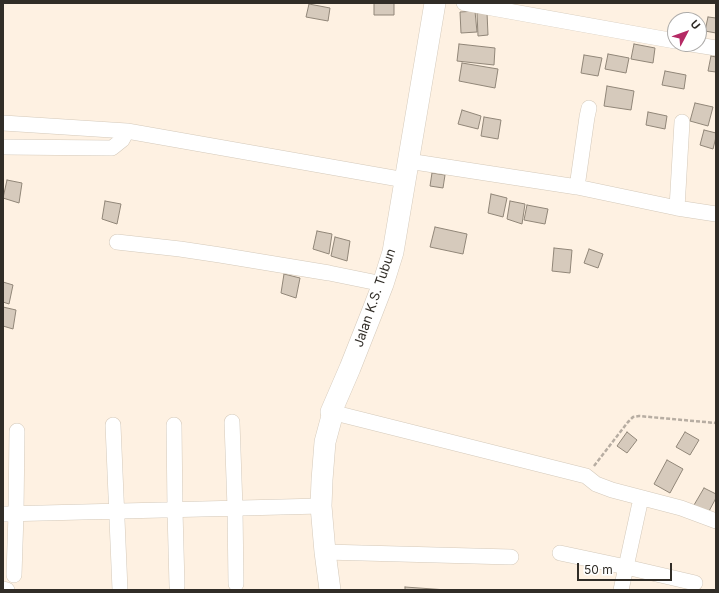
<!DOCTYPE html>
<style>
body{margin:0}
#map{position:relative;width:719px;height:593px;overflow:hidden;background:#fef1e2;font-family:Inter,sans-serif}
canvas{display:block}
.frame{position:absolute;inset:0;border:4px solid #312d27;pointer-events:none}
.north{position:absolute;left:667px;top:12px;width:40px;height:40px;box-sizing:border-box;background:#fff;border:1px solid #adaba9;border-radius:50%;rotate:49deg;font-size:11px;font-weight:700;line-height:16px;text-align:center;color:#312d27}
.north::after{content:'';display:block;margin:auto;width:14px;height:18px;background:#b52a65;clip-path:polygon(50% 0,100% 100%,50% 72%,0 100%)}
.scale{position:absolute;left:577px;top:563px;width:95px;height:18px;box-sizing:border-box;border:2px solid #312d27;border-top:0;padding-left:5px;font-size:12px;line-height:14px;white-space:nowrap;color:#312d27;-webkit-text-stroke:3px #fff;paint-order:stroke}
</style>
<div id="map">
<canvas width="719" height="593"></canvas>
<div class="frame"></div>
<div class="north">U</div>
<div class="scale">50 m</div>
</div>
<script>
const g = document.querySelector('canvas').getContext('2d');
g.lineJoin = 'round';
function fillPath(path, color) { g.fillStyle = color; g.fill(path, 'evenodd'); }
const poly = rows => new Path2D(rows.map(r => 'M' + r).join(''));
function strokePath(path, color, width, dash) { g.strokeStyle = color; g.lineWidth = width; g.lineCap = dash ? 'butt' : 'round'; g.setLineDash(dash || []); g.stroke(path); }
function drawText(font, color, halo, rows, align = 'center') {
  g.font = font + ' Inter,sans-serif'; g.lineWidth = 3; g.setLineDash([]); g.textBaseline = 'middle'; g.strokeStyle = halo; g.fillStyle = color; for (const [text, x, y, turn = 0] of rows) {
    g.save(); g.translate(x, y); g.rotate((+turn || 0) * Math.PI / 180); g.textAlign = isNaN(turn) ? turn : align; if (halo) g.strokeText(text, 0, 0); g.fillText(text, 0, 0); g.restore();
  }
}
const building = poly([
 [374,3,394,3,394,15,374,15,374,3],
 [309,4,330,8,328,21,306,17,309,4],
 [475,11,477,32,461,33,460,12,475,11],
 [487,12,488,35,478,36,477,13,487,12],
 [708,17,716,18,716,33,705,31,708,17],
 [459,44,495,48,494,65,457,61,459,44],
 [634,44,655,48,653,63,631,59,634,44],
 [608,54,629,58,626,73,605,69,608,54],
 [584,55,602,58,598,76,581,73,584,55],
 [711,56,716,57,716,72,708,71,711,56],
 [462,63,498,69,495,88,459,81,462,63],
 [665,71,686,75,684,89,662,85,665,71],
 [607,86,634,91,631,110,604,106,607,86],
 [695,103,713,107,708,126,690,121,695,103],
 [462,110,481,116,478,129,458,124,462,110],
 [648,112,667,116,665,129,646,125,648,112],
 [484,117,501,120,498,139,481,136,484,117],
 [704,130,716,133,716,137,713,149,700,145,704,130],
 [432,173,445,175,443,188,430,186,432,173],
 [7,180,22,183,19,203,3,198,7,180],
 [491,194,507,198,503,217,488,213,491,194],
 [105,201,121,204,117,224,102,219,105,201],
 [510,201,525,204,522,224,507,219,510,201],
 [527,205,548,209,545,224,524,220,527,205],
 [435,227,467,234,463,254,430,247,435,227],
 [317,231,332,234,329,254,313,249,317,231],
 [335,237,350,241,347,261,331,256,335,237],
 [554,248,572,250,570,273,552,271,554,248],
 [589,249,603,254,598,268,584,263,589,249],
 [284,274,300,278,296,298,281,293,284,274],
 [3,282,13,285,9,304,3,302,3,282],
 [3,307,16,310,13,329,3,326,3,307],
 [627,432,637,440,627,453,617,446,627,432],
 [685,432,699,440,690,455,676,447,685,432],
 [667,460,683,469,670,493,654,484,667,460],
 [704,488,716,494,716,498,708,513,694,505,704,488],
 [405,587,447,590,405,590,405,587]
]);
const path = poly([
 [594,466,628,422,633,417,639,416,716,423]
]);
const street = poly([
 [464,3,675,41],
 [691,44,716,48],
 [3,123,127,131,405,180],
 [3,147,112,148,122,140,127,131],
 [408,161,577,187,677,208,716,214],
 [577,187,587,117,589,108],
 [677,208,682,122],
 [117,242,180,249,220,255,329,273,383,284],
 [331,412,586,476,596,484,612,490,681,508,716,521],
 [232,422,235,508,236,584],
 [113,425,120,590],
 [174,425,175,510,177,586],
 [3,514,321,506],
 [325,552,511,557],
 [560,553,626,567,695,583],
 [14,575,16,514,17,431],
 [3,589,7,590],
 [621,590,641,498]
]);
const secondary = poly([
 [330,590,325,552,321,506,322,480,325,442,332,416,331,412,350,368,371,315,383,284,393,252,435,3]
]);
const streetNames = [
 ["Jalan K.S. Tubun",375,298,-71]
];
fillPath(building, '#d6cabc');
strokePath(building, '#918678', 1);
strokePath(street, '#d4c9ba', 16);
strokePath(secondary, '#d4c9ba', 22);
strokePath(path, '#b7ada2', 2.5, [4, 2]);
strokePath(street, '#fff', 15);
strokePath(secondary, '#fff', 21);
drawText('13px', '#312d27', '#fff', streetNames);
</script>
